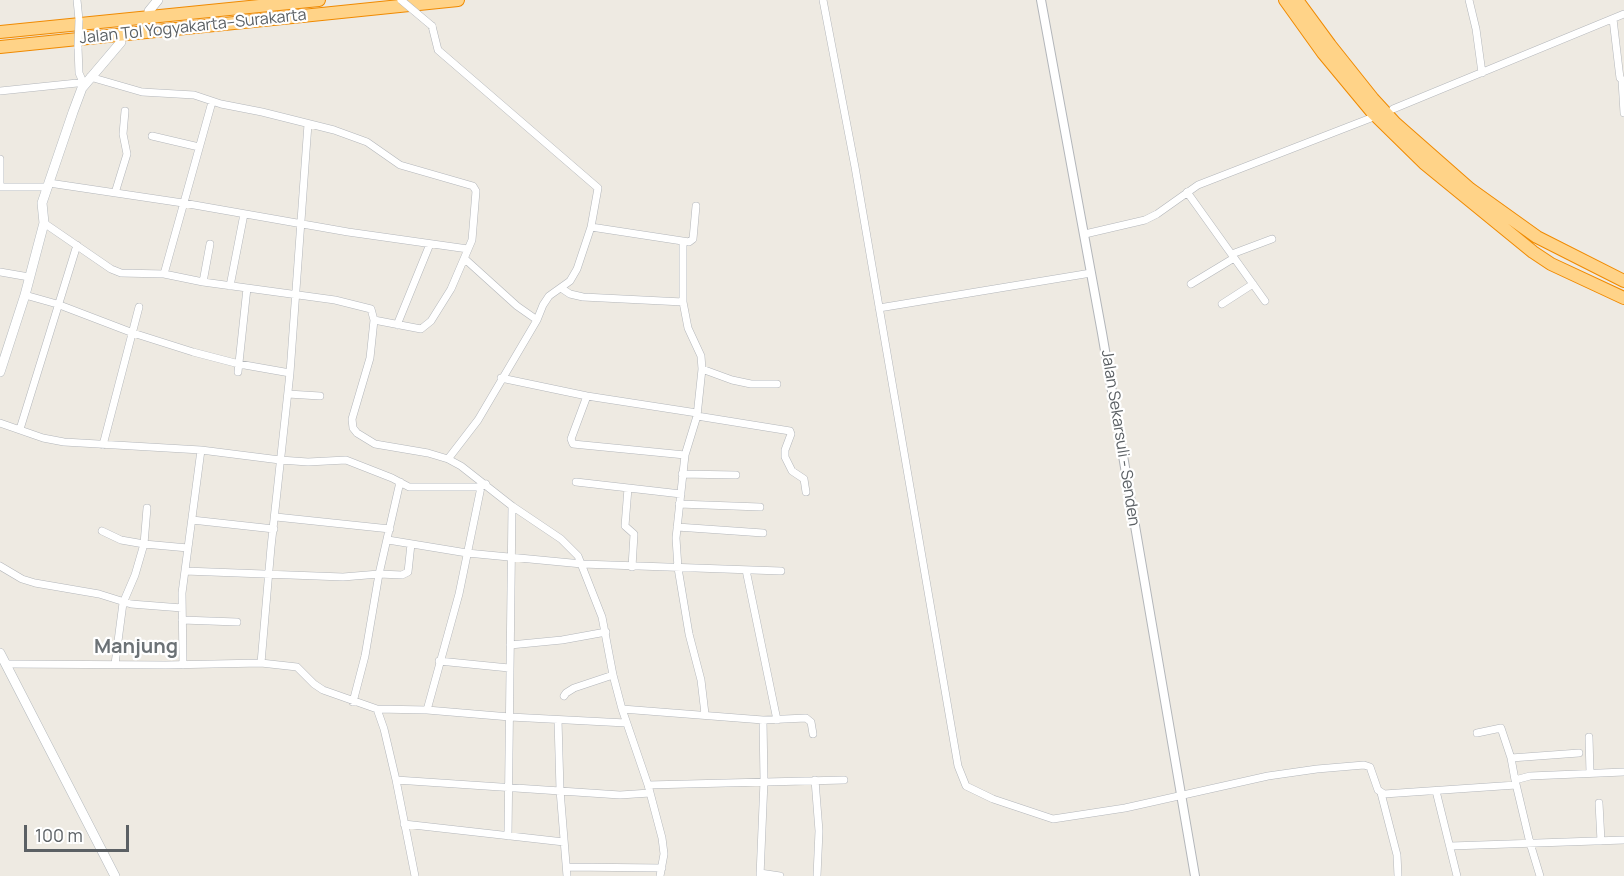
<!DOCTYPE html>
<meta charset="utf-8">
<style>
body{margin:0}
#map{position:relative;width:1624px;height:876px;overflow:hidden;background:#eeeae2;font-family:Manrope,sans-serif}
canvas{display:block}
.scale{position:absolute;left:24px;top:825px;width:105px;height:27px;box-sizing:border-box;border:3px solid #5b6064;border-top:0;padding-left:8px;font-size:18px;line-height:21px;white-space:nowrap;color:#5b6064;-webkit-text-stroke:4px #fff;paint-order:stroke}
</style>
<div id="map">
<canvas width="1624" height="876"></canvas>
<div class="scale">100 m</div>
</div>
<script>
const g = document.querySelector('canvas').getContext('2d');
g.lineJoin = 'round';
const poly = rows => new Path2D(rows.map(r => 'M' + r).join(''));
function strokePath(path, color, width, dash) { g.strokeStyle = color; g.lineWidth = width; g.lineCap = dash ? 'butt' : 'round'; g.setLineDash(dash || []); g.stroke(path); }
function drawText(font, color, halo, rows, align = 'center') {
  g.font = font + ' Manrope,sans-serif'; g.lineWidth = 4.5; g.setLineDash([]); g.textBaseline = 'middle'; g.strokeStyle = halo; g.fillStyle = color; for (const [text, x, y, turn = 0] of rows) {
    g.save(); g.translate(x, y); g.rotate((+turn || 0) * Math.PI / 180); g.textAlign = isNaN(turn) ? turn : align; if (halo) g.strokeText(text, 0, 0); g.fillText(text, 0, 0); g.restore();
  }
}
const minor = poly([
 [77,0,79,20],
 [823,0,855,167,958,766,966,786,993,799,1053,819,1125,808,1268,776,1317,769,1364,765,1370,767,1378,790,1384,794,1516,785],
 [1469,0,1476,29,1482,73],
 [1613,19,1619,70,1620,78,1624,81],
 [432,26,438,50,598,188,591,227,577,269,570,281,549,296,543,305,537,320,478,420,448,459],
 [78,47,79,73,83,82],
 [90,77,142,92,194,95,221,104,262,112,334,130,367,142,400,165,473,186,476,191,472,240,451,289,431,321,421,329,374,320],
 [1622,80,1624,113],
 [0,91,87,82],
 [1393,109,1624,14],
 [152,136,199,147],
 [0,159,0,187],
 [49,183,183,203,348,232,468,249],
 [0,187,48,187],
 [1187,192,1265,301],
 [115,193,127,154,123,134,125,111],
 [44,223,111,269,121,273,164,274,203,282,335,300,371,309,374,320,370,358,352,419,353,428,357,433,375,444,428,453,448,459,461,466,512,506,561,539,578,556,602,617,613,675,622,709,648,785,662,838,664,854,660,876],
 [591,227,689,242,693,239,696,206],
 [1085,234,1145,220,1157,214,1198,185,1371,118],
 [683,242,683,302,688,328,701,356,702,369,697,416,685,455,676,538,678,568,689,634,701,680,705,714],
 [1232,254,1272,239],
 [465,259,517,306,537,320],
 [0,272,29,277],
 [164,274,212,102],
 [203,282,210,244],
 [1191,284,1234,258],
 [230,286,244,214],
 [561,288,570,294,583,297,683,302],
 [25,295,57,304,133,333,193,352,239,364,290,373],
 [1222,304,1253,284],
 [879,308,1091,273],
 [397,325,430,244],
 [702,369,732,380,751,384,777,384],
 [238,372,247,288],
 [501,378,587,396,697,413],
 [288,394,320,396],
 [587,396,571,439,573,444,685,455],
 [697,416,790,431,791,434,785,450,785,457,792,471,804,479,806,492],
 [0,423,43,438,64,442,201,450,280,460,308,462,346,460,392,478,409,487,481,487,486,484],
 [20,429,77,245],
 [103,445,139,307],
 [682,474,736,475],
 [576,482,681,494],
 [628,488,625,526,634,534,632,567],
 [679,504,760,507],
 [276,517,390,529],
 [192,520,274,529],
 [677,527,763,533],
 [102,531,121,540,144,544,147,508],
 [388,540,467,553,582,564,781,571],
 [0,566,22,579,35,583,99,594,131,604,182,608],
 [746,570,777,720],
 [185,571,343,577,379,574,402,575,408,572,411,544],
 [182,620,237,622],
 [510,645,562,640,606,632],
 [439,661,509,668],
 [261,663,271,547,290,373,308,124],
 [6,664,166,665,261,663,297,667,314,684,323,690,377,709,384,729,396,780,415,876],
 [115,664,123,603,135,575,144,544,188,548],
 [183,665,182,593,201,450],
 [564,696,566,693,574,688,613,675],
 [353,702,365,656,379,574,400,482],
 [377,709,427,710,510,717,626,723],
 [622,709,763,720,806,718,811,722,813,734],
 [427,710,459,594,481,487],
 [558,720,560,790,567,876],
 [1477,733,1501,728,1511,758,1515,780],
 [1589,737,1590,773],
 [1511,758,1579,753],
 [396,780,620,795,650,793],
 [815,780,819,831,817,876],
 [648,785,844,780],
 [1436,791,1457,876],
 [1381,793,1397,855,1398,876],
 [1599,803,1601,841],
 [404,824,564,842],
 [508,836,512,506],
 [1451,846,1624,840],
 [567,867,662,868],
 [760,873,780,876],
 [760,876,764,781,763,720],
 [1540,876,1530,843,1515,780,1530,776,1624,772]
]);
const tertiary = poly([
 [1041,0,1102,333,1195,876]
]);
const secondary = poly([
 [149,11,158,0],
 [0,372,25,295,44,223,42,203,73,112,82,88,121,42],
 [0,653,115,876]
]);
const motorway = poly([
 [1285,0,1323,53,1372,112,1424,163,1533,252,1551,264,1624,298],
 [1297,0,1330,45,1373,99,1395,123,1470,189,1537,237,1624,281],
 [0,32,319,0],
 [0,47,458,0]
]);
const minorBridge = poly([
 [401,0,432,26],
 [78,47,79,20]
]);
const streetNames = [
 ["Jalan Tol Yogyakarta–Surakarta",193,27,-6],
 ["Jalan Sekarsuli - Senden",1120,438,81]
];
const quarterNames = [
 ["Manjung",136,647]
];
strokePath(minor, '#b3b6ba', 8);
strokePath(tertiary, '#b3b6ba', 10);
strokePath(secondary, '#b4b9bd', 10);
strokePath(motorway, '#f08a00', 14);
strokePath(minor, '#fff', 7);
strokePath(tertiary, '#fff', 8);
strokePath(secondary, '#fff', 9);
strokePath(motorway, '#ffd388', 12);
strokePath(minorBridge, '#b3b6ba', 8, []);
strokePath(minorBridge, '#fff', 7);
drawText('16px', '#5b6064', '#fff', streetNames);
drawText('bold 20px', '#6c7276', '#fff', quarterNames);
</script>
